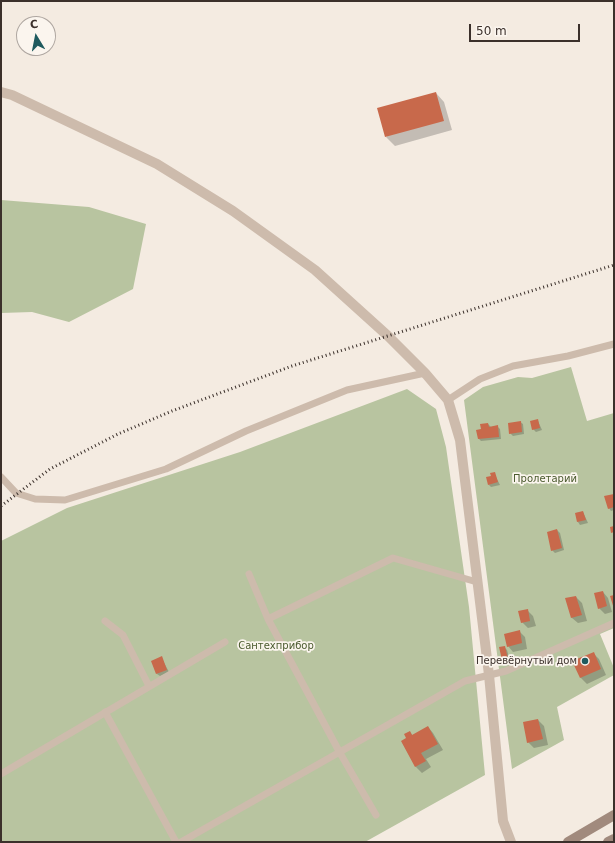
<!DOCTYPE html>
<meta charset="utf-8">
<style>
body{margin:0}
#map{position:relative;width:615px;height:843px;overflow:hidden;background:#f4ebe1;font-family:"DejaVu Sans",sans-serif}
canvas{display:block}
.frame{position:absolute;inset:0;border:2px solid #3b302b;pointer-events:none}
.north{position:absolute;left:16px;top:16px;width:40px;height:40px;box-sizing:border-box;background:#fbf5ee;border:1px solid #aea6a0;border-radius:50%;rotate:350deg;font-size:11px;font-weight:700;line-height:16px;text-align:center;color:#3b302b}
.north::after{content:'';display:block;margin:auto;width:14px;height:18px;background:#1f5a5e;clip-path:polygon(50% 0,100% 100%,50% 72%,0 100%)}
.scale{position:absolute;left:469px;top:24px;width:111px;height:18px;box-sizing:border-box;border:2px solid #3b302b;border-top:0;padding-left:5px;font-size:12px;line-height:14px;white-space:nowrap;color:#3b302b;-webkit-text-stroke:3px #fbf5ee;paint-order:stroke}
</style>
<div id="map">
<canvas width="615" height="843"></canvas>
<div class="frame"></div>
<div class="north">С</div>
<div class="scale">50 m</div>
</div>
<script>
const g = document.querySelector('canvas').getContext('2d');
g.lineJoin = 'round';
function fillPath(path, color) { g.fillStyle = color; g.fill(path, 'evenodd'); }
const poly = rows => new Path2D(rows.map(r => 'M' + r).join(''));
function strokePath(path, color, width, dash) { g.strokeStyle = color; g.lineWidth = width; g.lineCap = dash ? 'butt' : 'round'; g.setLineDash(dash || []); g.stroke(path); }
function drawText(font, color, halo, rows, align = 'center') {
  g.font = font + ' "DejaVu Sans",sans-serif'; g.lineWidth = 3.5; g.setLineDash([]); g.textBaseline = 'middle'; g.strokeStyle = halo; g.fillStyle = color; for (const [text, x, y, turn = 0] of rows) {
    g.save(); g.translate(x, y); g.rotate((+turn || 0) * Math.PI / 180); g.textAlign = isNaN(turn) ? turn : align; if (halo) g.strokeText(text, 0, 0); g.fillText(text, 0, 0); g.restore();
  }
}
const green = poly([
 [1,200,89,207,146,224,133,289,69,322,32,312,1,313],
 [571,367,587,421,614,413,614,628,600,634,614,668,614,675,557,707,564,740,512,769,464,400,483,387,518,377,532,378],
 [407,389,436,409,446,447,469,607,485,775,365,842,1,842,1,541,67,508,240,452]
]);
const shadow = poly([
 [436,93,444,102,452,130,395,146,386,137],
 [538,421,542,430,536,432,533,429],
 [520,422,523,424,524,434,513,436,510,433],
 [488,424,491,427,497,426,500,429,501,439,481,441,479,439,482,430],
 [494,473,500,485,491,487,489,485],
 [614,495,614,510,611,511,609,508],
 [583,512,588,523,580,525,578,522,576,513],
 [557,530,560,533,564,550,555,553,552,550],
 [603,592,608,598,612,612,605,614,599,608],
 [576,597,582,603,587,621,578,623,572,618],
 [527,610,533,616,536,626,528,628,522,622],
 [519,631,525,637,527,649,513,652,508,646],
 [504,647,507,650,510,661,505,662,502,660],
 [593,653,599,659,606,675,587,684,581,678,574,662],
 [161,657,169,672,160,676,157,674],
 [538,720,544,726,548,745,534,748,528,742],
 [428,727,433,733,443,750,426,759,431,767,422,773,416,767,402,742,408,738,410,732,413,736]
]);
const building = poly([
 [436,92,444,121,385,137,377,108],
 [538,419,540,428,532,430,530,421],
 [521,421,522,432,509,434,508,423],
 [488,423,489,427,498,425,499,437,478,439,476,430,481,429,480,424],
 [495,472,498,482,488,485,486,477,491,476,490,473],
 [614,494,614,507,608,509,604,496],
 [583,511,586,520,577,522,575,513],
 [614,526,614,532,611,533,610,527],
 [557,529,562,548,551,551,547,532],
 [603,591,607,606,598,609,594,593],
 [614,595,614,609,610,596],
 [576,596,582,615,571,618,565,598],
 [528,609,530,621,521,623,518,611],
 [520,630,522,643,507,647,504,634],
 [505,646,508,659,502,660,499,647],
 [594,652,601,669,580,678,572,661],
 [162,656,167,670,156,674,151,661],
 [538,719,543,739,527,743,523,722],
 [428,726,438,744,421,753,426,761,415,767,401,741,406,738,404,734,410,731,412,735]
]);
const service = poly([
 [448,400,480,379,513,366,568,356,614,344],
 [1,477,16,493,35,499,65,500,166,469,246,431,347,390,425,373],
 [249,574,268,619,340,753,376,815],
 [268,619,393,558,477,582],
 [105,621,123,635,149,686],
 [105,712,176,842],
 [1,774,225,642],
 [181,842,465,681,506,671,614,623]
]);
const minor = poly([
 [1,92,12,95,157,164,233,211,315,270,388,336,425,373,448,400,460,440,489,675,503,821,511,842]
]);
const secondary = poly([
 [568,842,614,815],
 [608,842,614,839]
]);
const rail = poly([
 [1,506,50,469,118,434,172,411,292,366,614,265]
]);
const markers = [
 [585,661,4,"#1f5a5e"]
];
const parkNames = [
 ["Пролетарий",545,479],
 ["Сантехприбор",276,646]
];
const poiNames = [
 ["Перевёрнутый дом",577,661]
];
fillPath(green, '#b8c4a0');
fillPath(shadow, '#0003');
fillPath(building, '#c8694b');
strokePath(service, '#cdbbac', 7);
strokePath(minor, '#cdbbac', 10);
strokePath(secondary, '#a18a7d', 10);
strokePath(rail, '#3b302b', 3, [1, 3]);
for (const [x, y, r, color] of markers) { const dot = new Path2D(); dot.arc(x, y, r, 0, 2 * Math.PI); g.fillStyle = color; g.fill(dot); strokePath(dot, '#fbf5ee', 1.5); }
drawText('10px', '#4a5a2e', '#fbf5ee', parkNames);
drawText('10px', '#3b302b', '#fbf5ee', poiNames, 'right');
</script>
